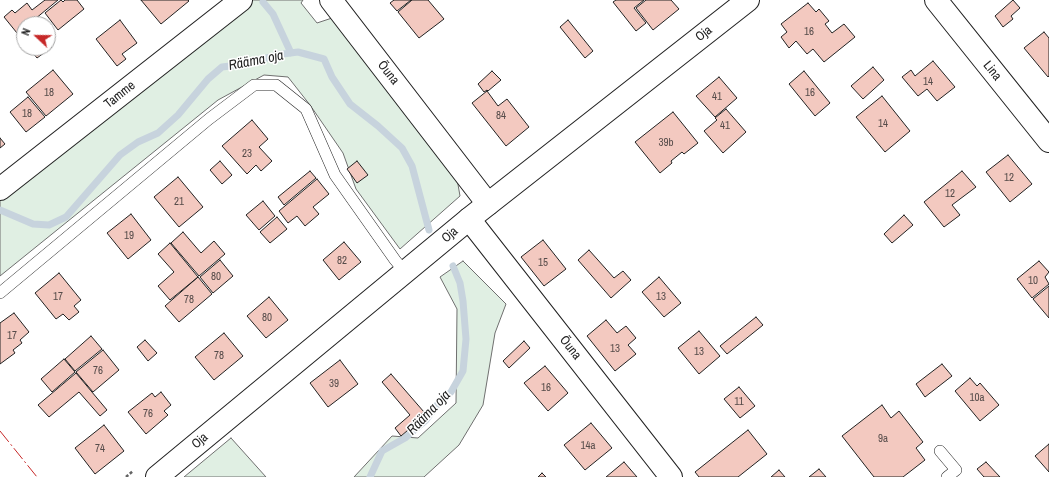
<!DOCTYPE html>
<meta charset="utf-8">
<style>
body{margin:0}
#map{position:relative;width:1049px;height:477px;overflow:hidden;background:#fff;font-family:"Archivo Narrow",sans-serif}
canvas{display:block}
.north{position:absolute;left:16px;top:16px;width:40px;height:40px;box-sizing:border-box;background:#fff;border:1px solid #a7a7a7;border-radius:50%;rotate:292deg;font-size:11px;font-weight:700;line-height:16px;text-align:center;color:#222}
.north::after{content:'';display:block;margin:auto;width:14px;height:18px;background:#c62828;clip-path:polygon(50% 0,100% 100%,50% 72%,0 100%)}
</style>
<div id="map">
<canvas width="1049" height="477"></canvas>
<div class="north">N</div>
</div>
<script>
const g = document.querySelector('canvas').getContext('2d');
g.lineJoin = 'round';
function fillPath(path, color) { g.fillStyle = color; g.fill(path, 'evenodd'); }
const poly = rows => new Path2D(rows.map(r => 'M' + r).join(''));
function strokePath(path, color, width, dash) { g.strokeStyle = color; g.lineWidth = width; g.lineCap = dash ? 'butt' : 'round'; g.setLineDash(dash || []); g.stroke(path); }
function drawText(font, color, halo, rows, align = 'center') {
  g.font = font + ' "Archivo Narrow",sans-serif'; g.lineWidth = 3; g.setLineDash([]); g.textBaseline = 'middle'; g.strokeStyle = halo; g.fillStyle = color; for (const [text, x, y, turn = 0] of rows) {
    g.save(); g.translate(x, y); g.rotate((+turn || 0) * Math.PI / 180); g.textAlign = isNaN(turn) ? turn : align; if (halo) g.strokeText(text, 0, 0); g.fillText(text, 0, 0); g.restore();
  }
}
const green = poly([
 [250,0,303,0,301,3,317,23,332,18,456,173,460,196,400,249,356,189,343,153,310,105,288,77,264,75,218,100,0,276,0,197,250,0],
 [463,261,506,304,495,333,483,405,459,445,424,477,354,477,392,436,418,438,456,403,457,309,440,277,463,261],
 [231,438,266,477,184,477,231,438]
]);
const stream = poly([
 [263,2,273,14,291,53],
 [0,210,33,224,49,225,66,217,120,155,138,142,158,133,178,115,208,79,222,67,238,65,283,54,298,52,324,59,332,77,350,104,378,126,402,148,412,166,429,230],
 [370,477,382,451,405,438,426,420,437,405,451,392,463,371,466,339,463,301,460,283,453,266]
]);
const building = poly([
 [45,0,58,0,29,24,24,24,24,28,17,33,4,17,12,10,15,13,27,3,32,10,45,0],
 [61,0,63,2,65,0,77,0,84,9,58,30,45,13,61,0],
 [141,0,188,0,189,1,161,24,141,0],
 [394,0,411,0,397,11,390,3,394,0],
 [412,0,428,0,444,19,419,38,398,12,412,0],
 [616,0,644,0,634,8,646,23,636,31,613,2,616,0],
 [646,0,671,0,679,9,653,30,636,8,646,0],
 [1013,0,1020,8,1011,16,1013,19,1003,27,995,16,1013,0],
 [808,3,816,12,819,9,829,21,825,24,832,33,844,24,855,37,824,62,813,49,807,54,796,41,789,48,781,37,787,32,781,24,808,3],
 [120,20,137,43,122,54,126,59,117,66,96,39,120,20],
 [568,20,593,51,585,58,560,27,568,20],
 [24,29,24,42,18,34,24,29],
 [1044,32,1049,38,1049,76,1048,77,1024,48,1044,32],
 [48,42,52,47,37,58,29,48,48,48,48,42],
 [933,61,955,87,937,101,927,89,918,96,902,77,911,70,915,76,933,61],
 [873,67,884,80,863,99,851,86,873,67],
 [53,70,73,94,46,116,26,92,53,70],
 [492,71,501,80,488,91,487,90,484,92,478,84,492,71],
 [804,71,830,103,815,116,789,84,804,71],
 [719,77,737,98,715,117,696,96,719,77],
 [487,91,498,106,507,99,529,127,506,146,472,103,487,91],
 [882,96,910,131,885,152,856,117,882,96],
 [28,97,45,117,26,132,10,112,28,97],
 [726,109,746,132,723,153,704,131,717,120,715,118,726,109],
 [673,112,698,143,684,154,682,152,671,161,672,163,660,173,635,142,673,112],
 [252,120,268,139,259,147,272,161,261,171,256,165,247,174,222,146,252,120],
 [0,138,5,144,0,148,0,138],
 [1008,155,1032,184,1010,202,986,172,1008,155],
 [220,161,232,175,222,184,210,170,220,161],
 [357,161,368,175,357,183,347,169,357,161],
 [310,171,316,178,284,205,278,197,310,171],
 [962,171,976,187,952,205,960,215,944,227,924,202,962,171],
 [178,177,203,207,179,227,154,197,178,177],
 [317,179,329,194,313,207,319,214,305,226,297,216,288,223,279,211,317,179],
 [263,201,275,216,259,230,246,215,263,201],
 [131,214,151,240,128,259,107,233,131,214],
 [904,215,913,225,892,243,884,234,904,215],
 [277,217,287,229,270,243,260,232,277,217],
 [183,232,201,253,214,241,225,254,199,276,171,243,183,232],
 [543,240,566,269,544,286,521,257,543,240],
 [344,242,361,262,339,280,323,260,344,242],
 [170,243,198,277,170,300,158,286,174,272,158,254,170,243],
 [589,250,614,278,623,271,631,280,611,298,578,260,589,250],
 [220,260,233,276,213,293,200,277,220,260],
 [1039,261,1049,272,1045,277,1049,284,1032,298,1017,279,1039,261],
 [59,273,81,300,74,306,79,312,69,320,63,314,56,319,35,293,59,273],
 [198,277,212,294,179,322,165,306,198,277],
 [659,277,681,303,664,317,642,292,659,277],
 [1049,286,1049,318,1033,299,1049,286],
 [269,297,288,320,266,338,247,316,269,297],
 [14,313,29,332,20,340,22,343,13,350,15,353,0,364,0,323,14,313],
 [756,317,763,325,727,354,720,346,756,317],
 [606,320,617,333,626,326,636,338,628,345,636,354,615,371,587,336,606,320],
 [699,331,720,356,699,374,678,348,699,331],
 [224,333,243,356,214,380,195,357,224,333],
 [91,336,102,349,75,371,65,359,91,336],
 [145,340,157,353,148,361,137,347,145,340],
 [524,341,530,348,509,368,503,361,524,341],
 [103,350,119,370,93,392,76,372,103,350],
 [64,359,75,372,52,392,41,379,64,359],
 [340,360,358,384,328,407,310,383,340,360],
 [942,364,952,376,925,397,916,384,942,364],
 [545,366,568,393,548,411,524,383,545,366],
 [76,373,107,410,100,416,79,392,49,417,38,405,76,373],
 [391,374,424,412,412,422,414,425,401,436,395,428,410,415,382,382,391,374],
 [970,378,977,386,980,383,999,405,980,421,955,391,970,378],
 [739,387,755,406,740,418,724,399,739,387],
 [161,392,171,405,164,411,168,415,146,434,128,412,152,393,155,397,161,392],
 [882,405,891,418,899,411,923,442,916,448,925,460,903,477,874,477,842,436,882,405],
 [591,423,612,448,585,470,564,445,591,423],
 [104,425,124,451,95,474,75,448,104,425],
 [748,430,767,454,738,477,699,477,695,472,748,430],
 [1049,444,1049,472,1035,456,1049,444],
 [624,462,637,477,606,477,624,462],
 [986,462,1000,477,984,477,977,469,986,462],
 [819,469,826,477,809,477,819,469],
 [779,470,785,477,771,477,779,470],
 [542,473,546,477,538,477,542,473]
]);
const path = poly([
 [126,477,133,471]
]);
const lane = poly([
 [0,293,209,119,254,85,276,85,306,109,335,175,395,260,405,272],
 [940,451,956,470,947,477]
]);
const street = poly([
 [331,0,488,204],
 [936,0,1049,141],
 [0,189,241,0],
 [469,219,671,477]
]);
const secondary = poly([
 [157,477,469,219,748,0]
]);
const power = poly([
 [0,431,37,477]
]);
const numberNames = [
 ["16",809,32],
 ["14",928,82],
 ["18",49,93],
 ["16",810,93],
 ["41",717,97],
 ["18",27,114],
 ["84",501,116],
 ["14",883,124],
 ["41",725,126],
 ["39b",666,143],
 ["23",247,154],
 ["12",1009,178],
 ["12",950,194],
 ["21",179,202],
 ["19",129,236],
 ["82",342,261],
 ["15",543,263],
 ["80",216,277],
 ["10",1033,281],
 ["17",58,297],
 ["13",661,297],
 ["78",189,300],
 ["80",267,318],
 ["17",12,336],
 ["13",615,349],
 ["13",699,352],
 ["78",219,356],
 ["76",98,371],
 ["39",334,384],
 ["16",546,388],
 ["10a",977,398],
 ["11",739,402],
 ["76",148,414],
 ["9a",883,439],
 ["14a",588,446],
 ["74",100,449]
];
const streetNames = [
 ["Oja",704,34,-38],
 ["Lina",992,71,51],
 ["Õuna",388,73,52],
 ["Tamme",120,95,-38],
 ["Oja",450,235,-40],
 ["Õuna",570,348,52],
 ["Oja",200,441,-40]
];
const waterNames = [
 ["Rääma oja",256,61,-11],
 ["Rääma oja",429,413,-46]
];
fillPath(green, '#e0efe3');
strokePath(green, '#6f6f6f', 1);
strokePath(stream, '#c7d3dd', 7);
fillPath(building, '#f3c9c0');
strokePath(building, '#222', 1);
strokePath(lane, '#222', 12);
strokePath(street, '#222', 24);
strokePath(secondary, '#222', 24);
strokePath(path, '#646464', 2.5, [3, 2]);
strokePath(lane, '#fff', 11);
strokePath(street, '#fff', 22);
strokePath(secondary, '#fff', 22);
strokePath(power, '#c62828', 1, [14, 3, 2, 3]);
drawText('11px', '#564c4a', null, numberNames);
drawText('13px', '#222', '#fff', streetNames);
drawText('italic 14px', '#222', '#fff', waterNames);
</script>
